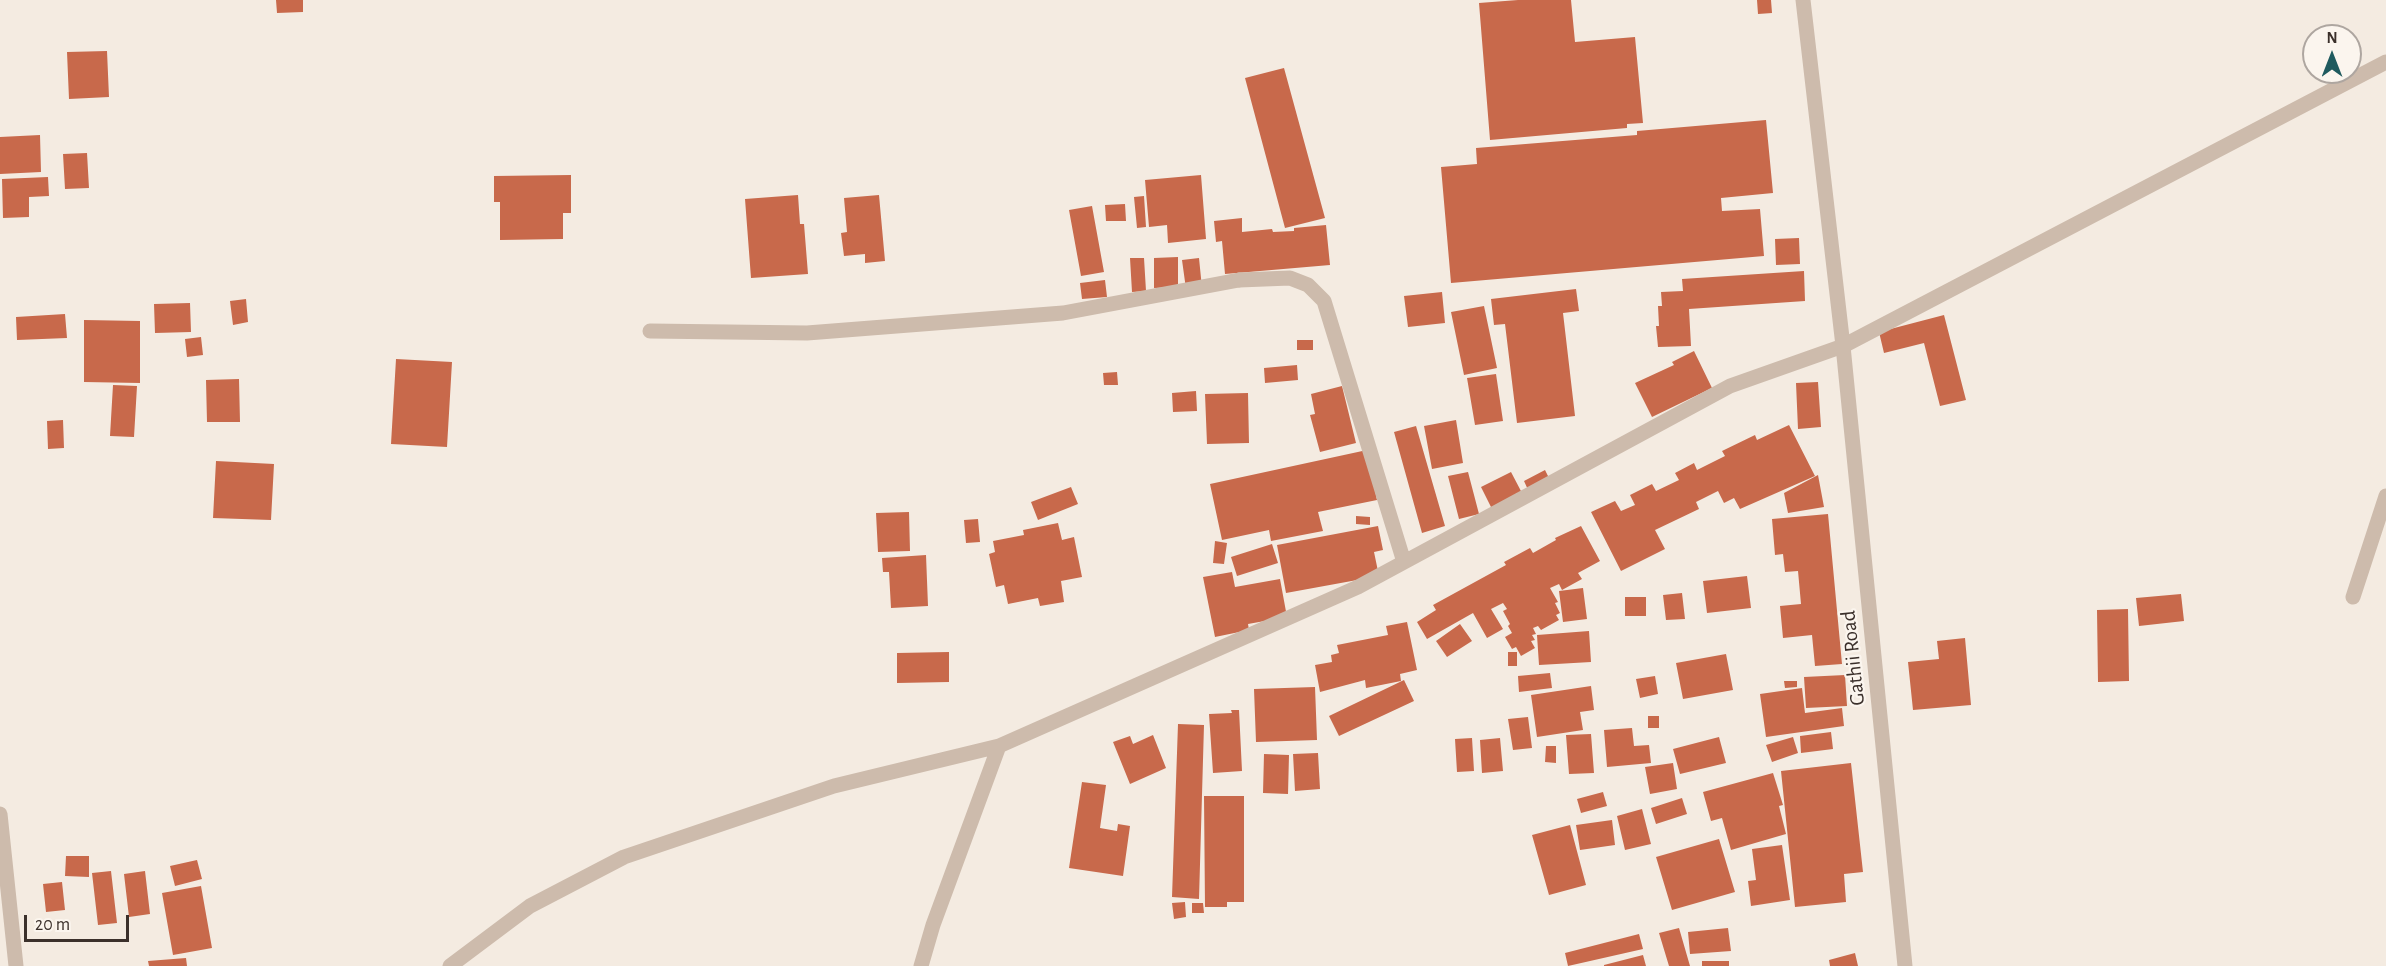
<!DOCTYPE html>
<style>
body{margin:0}
#map{position:relative;width:2386px;height:966px;overflow:hidden;background:#f4ebe1;font-family:"Alegreya Sans",sans-serif}
canvas{display:block}
.north{position:absolute;left:2302px;top:24px;width:60px;height:60px;box-sizing:border-box;background:#fbf5ee;border:2px solid #aea6a0;border-radius:50%;rotate:0deg;font-size:16px;font-weight:700;line-height:24px;text-align:center;color:#3b302b}
.north::after{content:'';display:block;margin:auto;width:21px;height:27px;background:#1f5a5e;clip-path:polygon(50% 0,100% 100%,50% 72%,0 100%)}
.scale{position:absolute;left:24px;top:915px;width:105px;height:27px;box-sizing:border-box;border:3px solid #3b302b;border-top:0;padding-left:8px;font-size:18px;line-height:21px;white-space:nowrap;color:#3b302b;-webkit-text-stroke:4px #fbf5ee;paint-order:stroke}
</style>
<div id="map">
<canvas width="2386" height="966"></canvas>
<div class="north">N</div>
<div class="scale">20 m</div>
</div>
<script>
const g = document.querySelector('canvas').getContext('2d');
g.lineJoin = 'round';
function fillPath(path, color) { g.fillStyle = color; g.fill(path, 'evenodd'); }
const poly = rows => new Path2D(rows.map(r => 'M' + r).join(''));
function strokePath(path, color, width, dash) { g.strokeStyle = color; g.lineWidth = width; g.lineCap = dash ? 'butt' : 'round'; g.setLineDash(dash || []); g.stroke(path); }
function drawText(font, color, halo, rows, align = 'center') {
  g.font = font + ' "Alegreya Sans",sans-serif'; g.lineWidth = 4.5; g.setLineDash([]); g.textBaseline = 'middle'; g.strokeStyle = halo; g.fillStyle = color; for (const [text, x, y, turn = 0] of rows) {
    g.save(); g.translate(x, y); g.rotate((+turn || 0) * Math.PI / 180); g.textAlign = isNaN(turn) ? turn : align; if (halo) g.strokeText(text, 0, 0); g.fillText(text, 0, 0); g.restore();
  }
}
const building = poly([
 [276,0,303,0,303,12,277,13],
 [1518,0,1571,0,1575,42,1635,37,1643,123,1627,124,1627,128,1490,140,1479,3],
 [1757,0,1771,0,1772,13,1758,14],
 [107,51,109,97,69,99,67,52],
 [1284,68,1325,218,1285,228,1245,78],
 [1766,120,1773,193,1721,198,1722,211,1760,209,1764,256,1451,283,1441,167,1477,164,1476,148,1637,135,1637,131],
 [40,135,41,172,0,174,0,137],
 [87,153,89,188,65,189,63,154],
 [571,175,571,213,563,213,563,239,500,240,500,202,494,202,494,176],
 [1201,175,1206,239,1168,243,1167,225,1149,227,1145,180],
 [48,177,49,196,29,197,29,217,3,218,2,179],
 [798,195,800,224,804,224,808,274,751,278,745,199],
 [879,195,885,261,865,263,865,254,844,256,841,233,847,232,844,198],
 [1144,196,1146,227,1137,228,1134,197],
 [1125,204,1126,221,1106,221,1105,205],
 [1092,206,1104,272,1081,276,1069,210],
 [1242,218,1242,232,1272,229,1273,232,1294,231,1294,228,1326,225,1330,265,1225,274,1222,241,1216,242,1214,221],
 [1799,238,1800,264,1776,265,1775,239],
 [1178,257,1178,287,1154,288,1154,258],
 [1130,258,1144,258,1146,291,1132,292],
 [1199,258,1202,288,1186,289,1182,260],
 [1804,271,1805,301,1689,309,1691,346,1658,347,1656,326,1659,326,1658,306,1662,306,1661,292,1683,291,1682,279],
 [1105,280,1107,297,1082,299,1080,283],
 [1576,289,1579,311,1563,313,1575,416,1517,423,1505,324,1494,325,1491,299],
 [1442,292,1445,323,1408,327,1404,296],
 [246,299,248,322,233,325,230,301],
 [190,303,191,332,155,333,154,304],
 [1484,306,1497,368,1464,375,1451,312],
 [65,314,67,338,17,340,16,317],
 [1944,315,1966,400,1940,406,1924,343,1884,353,1879,332],
 [84,320,140,321,140,383,84,382],
 [201,337,203,355,187,357,185,339],
 [1297,340,1313,340,1313,350,1297,350],
 [1694,351,1712,388,1652,417,1635,383,1674,365,1672,362],
 [396,359,452,362,447,447,391,444],
 [1297,365,1298,380,1265,383,1264,368],
 [1117,372,1118,385,1104,385,1103,373],
 [1496,374,1503,421,1475,425,1467,378],
 [239,379,240,422,207,422,206,380],
 [1818,382,1821,427,1798,429,1796,383],
 [113,385,137,386,134,437,110,436],
 [1342,386,1356,443,1320,452,1310,415,1315,414,1311,394],
 [1196,391,1197,411,1173,412,1172,393],
 [1248,393,1249,443,1207,444,1205,394],
 [63,420,64,448,48,449,47,421],
 [1456,420,1463,463,1432,469,1424,426],
 [1789,425,1815,476,1740,509,1734,498,1724,503,1718,491,1696,502,1699,509,1655,530,1665,549,1621,571,1591,512,1615,501,1621,511,1635,505,1630,495,1652,484,1656,491,1679,480,1675,473,1694,463,1697,470,1725,456,1722,451,1755,435,1757,440],
 [1416,426,1445,526,1422,533,1394,432],
 [1367,450,1377,500,1318,512,1323,531,1271,541,1269,530,1222,540,1210,484],
 [216,461,274,464,271,520,213,518],
 [1545,470,1551,482,1529,492,1524,481],
 [1468,472,1479,514,1459,519,1448,476],
 [1511,472,1522,493,1492,509,1481,487],
 [1818,475,1824,507,1788,513,1784,493],
 [1071,487,1078,504,1038,520,1031,502],
 [909,512,910,551,878,552,876,513],
 [1828,514,1842,664,1815,666,1812,635,1783,638,1780,606,1801,604,1798,571,1785,572,1783,554,1775,555,1772,519],
 [1356,516,1370,517,1370,525,1356,524],
 [978,519,980,542,966,543,964,520],
 [1058,523,1062,540,1074,537,1082,577,1061,581,1064,602,1040,606,1038,598,1008,604,1004,585,996,587,989,554,995,552,993,541,1024,535,1023,530],
 [1378,526,1383,550,1374,552,1379,576,1286,593,1277,545],
 [1581,526,1600,561,1578,573,1582,579,1562,590,1559,584,1550,588,1558,602,1555,603,1560,613,1556,615,1559,620,1541,630,1538,626,1533,628,1536,634,1532,635,1535,640,1531,641,1535,648,1521,656,1516,647,1512,649,1505,637,1512,633,1508,626,1510,624,1503,611,1507,609,1503,603,1491,609,1503,629,1487,638,1473,613,1427,639,1417,622,1436,610,1433,605,1506,565,1504,562,1530,548,1533,553,1556,540,1555,538],
 [1215,541,1227,543,1224,564,1213,563],
 [1272,544,1278,563,1237,576,1231,557],
 [926,555,928,606,891,608,889,572,883,572,882,558],
 [1232,572,1235,587,1280,579,1287,617,1248,624,1249,630,1215,637,1203,577],
 [1747,576,1751,608,1707,613,1703,581],
 [1583,588,1587,619,1563,622,1559,591],
 [1682,593,1685,619,1666,620,1663,595],
 [2181,594,2184,621,2139,626,2136,598],
 [1625,597,1646,597,1646,616,1625,616],
 [2128,609,2129,681,2098,682,2097,610],
 [1407,622,1417,670,1400,674,1401,681,1366,688,1365,680,1320,692,1315,665,1332,662,1331,655,1339,653,1337,645,1388,635,1386,626],
 [1460,624,1472,641,1447,657,1436,641],
 [1589,631,1591,662,1539,665,1537,635],
 [1965,638,1971,705,1913,710,1908,662,1939,659,1937,641],
 [949,652,949,682,897,683,897,653],
 [1508,652,1517,652,1517,666,1508,666],
 [1726,654,1733,690,1683,699,1676,663],
 [1550,673,1552,688,1519,692,1518,676],
 [1845,675,1847,706,1806,708,1804,677],
 [1655,676,1658,694,1640,698,1636,679],
 [1404,680,1414,701,1339,736,1329,716],
 [1784,681,1797,681,1797,687,1785,688],
 [1591,686,1594,710,1580,712,1583,730,1537,737,1531,695],
 [1315,687,1317,740,1256,742,1254,689],
 [1802,688,1805,713,1842,708,1844,726,1766,737,1760,694],
 [1231,710,1239,710,1242,771,1213,773,1209,714,1232,713],
 [1648,716,1659,716,1659,728,1648,728],
 [1528,717,1532,748,1513,750,1508,719],
 [1178,724,1204,725,1199,899,1172,897],
 [1632,728,1634,746,1649,745,1651,763,1607,767,1604,730],
 [1831,732,1833,749,1801,753,1800,736],
 [1591,734,1594,773,1569,774,1566,735],
 [1153,735,1166,768,1130,784,1113,742,1130,736,1133,744],
 [1719,737,1726,763,1680,774,1673,749],
 [1793,737,1798,753,1772,762,1766,745],
 [1472,738,1474,771,1457,772,1455,739],
 [1500,738,1503,771,1482,773,1480,740],
 [1546,746,1556,746,1556,763,1545,762],
 [1318,753,1320,789,1295,791,1293,754],
 [1264,754,1289,755,1288,794,1263,793],
 [1673,763,1677,789,1650,794,1645,767],
 [1851,763,1863,872,1844,874,1846,902,1795,907,1781,771],
 [1773,773,1783,805,1779,806,1786,834,1731,850,1722,818,1711,821,1703,792],
 [1082,782,1106,785,1100,828,1117,831,1118,824,1130,826,1123,876,1069,868],
 [1603,792,1607,806,1581,813,1577,799],
 [1204,796,1244,796,1244,902,1227,902,1227,907,1205,907],
 [1682,798,1687,814,1656,824,1651,808],
 [1642,809,1651,844,1625,850,1617,816],
 [1612,820,1615,845,1580,850,1576,825],
 [1570,825,1586,885,1549,895,1532,835],
 [1719,839,1735,892,1672,910,1656,857],
 [1782,845,1790,900,1751,906,1748,881,1756,880,1752,849],
 [66,856,89,856,89,877,65,876],
 [197,860,202,879,175,886,170,866],
 [111,871,117,923,98,925,92,873],
 [145,871,150,914,129,917,124,874],
 [62,882,65,910,46,912,43,884],
 [201,886,212,948,173,955,162,893],
 [1185,902,1186,917,1174,919,1172,903],
 [1192,903,1203,903,1204,913,1192,913],
 [1679,928,1690,966,1669,966,1659,933],
 [1728,928,1731,951,1690,954,1688,932],
 [1639,934,1643,949,1568,966,1565,953],
 [1855,953,1858,966,1830,966,1829,960],
 [1643,955,1646,966,1604,966,1604,965],
 [186,958,187,966,149,966,148,961],
 [1702,961,1729,961,1729,966,1702,966]
]);
const lane = poly([
 [650,331,807,333,1063,313,1239,280]
]);
const street = poly([
 [1803,0,1843,346,1905,966],
 [1239,280,1290,278,1308,285,1324,301,1404,562],
 [2353,597,2386,496],
 [0,814,16,966],
 [450,966,530,906,624,857,834,786,999,746],
 [921,966,933,925,999,746,1358,587,1730,386,1843,346,2386,62]
]);
const streetNames = [
 ["Gathii Road",1853,658,-96]
];
fillPath(building, '#c8694b');
strokePath(lane, '#cdbbac', 15);
strokePath(street, '#cdbbac', 15);
drawText('21px', '#3b302b', '#fbf5ee', streetNames);
</script>
